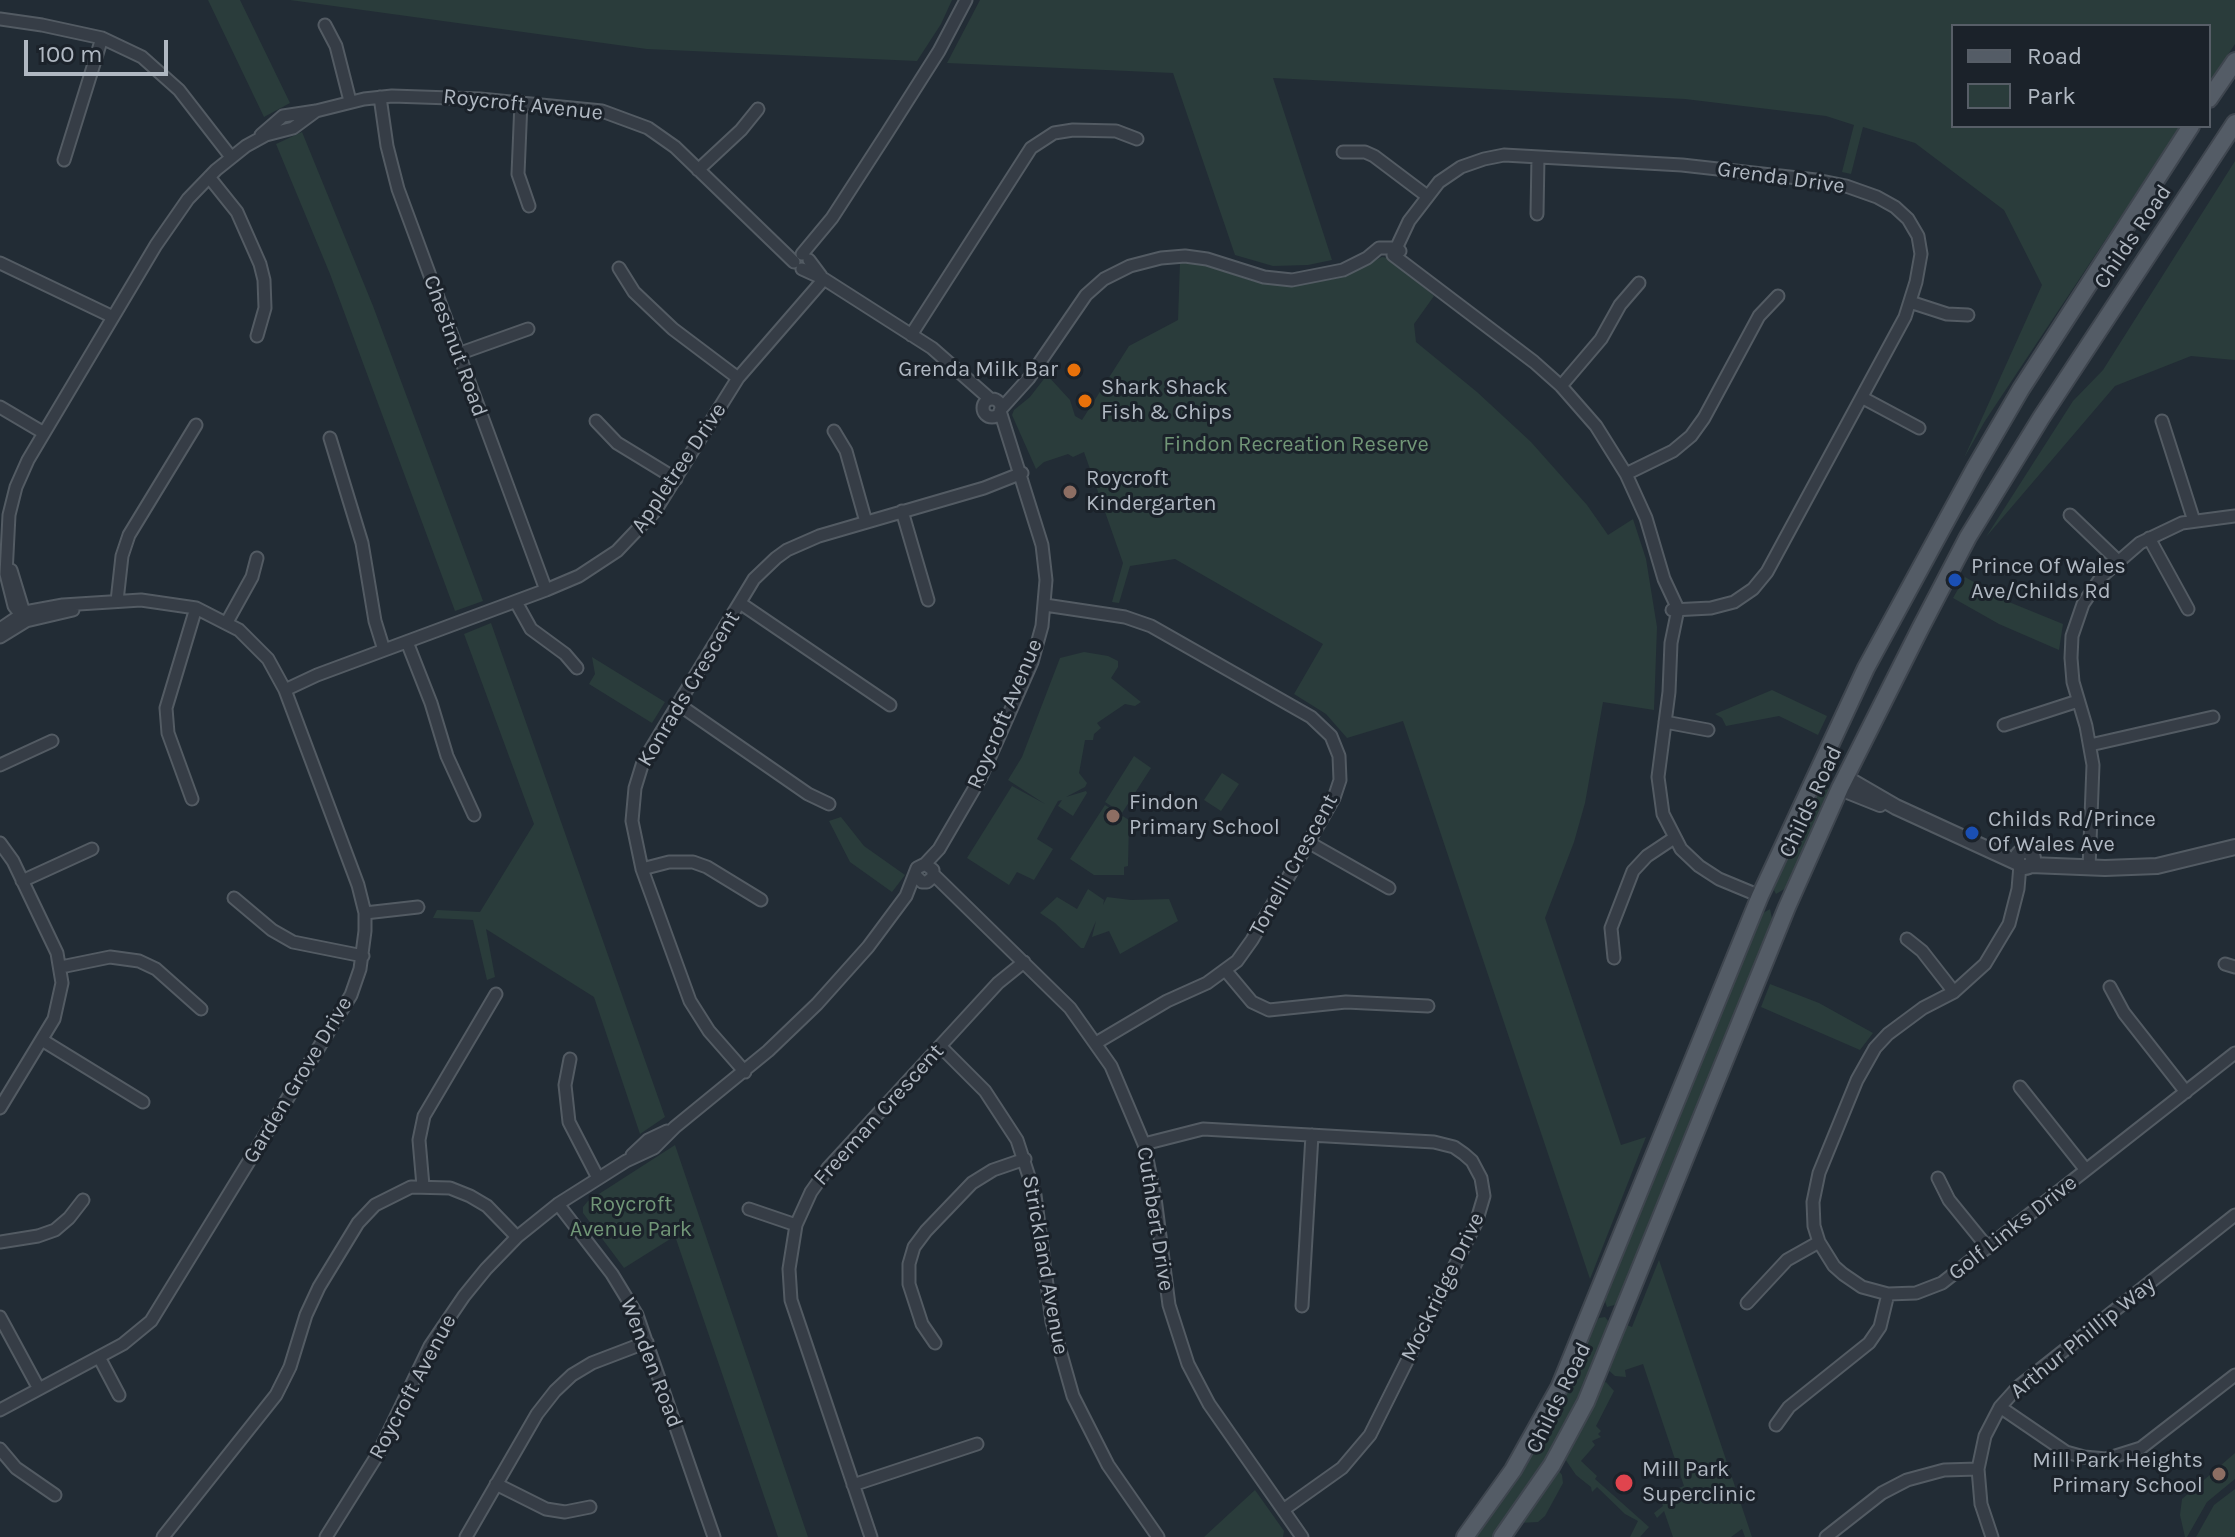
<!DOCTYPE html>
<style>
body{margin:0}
#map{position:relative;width:2235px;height:1537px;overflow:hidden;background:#222c35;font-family:Karla,sans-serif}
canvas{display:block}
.legend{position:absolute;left:1951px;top:24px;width:260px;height:104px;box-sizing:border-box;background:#1b222a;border:2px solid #575e67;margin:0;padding:10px 14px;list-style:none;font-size:24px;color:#b0b8c2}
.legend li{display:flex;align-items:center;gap:16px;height:40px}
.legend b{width:40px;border:2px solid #575e67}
.scale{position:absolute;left:24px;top:40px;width:144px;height:36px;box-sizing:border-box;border:4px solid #b0b8c2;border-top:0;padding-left:10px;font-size:24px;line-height:28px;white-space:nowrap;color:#b0b8c2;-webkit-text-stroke:6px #1b222a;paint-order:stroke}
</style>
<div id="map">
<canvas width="2235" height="1537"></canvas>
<ul class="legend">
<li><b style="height:10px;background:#545c66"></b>Road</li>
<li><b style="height:22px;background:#2a3c3b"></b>Park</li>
</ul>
<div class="scale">100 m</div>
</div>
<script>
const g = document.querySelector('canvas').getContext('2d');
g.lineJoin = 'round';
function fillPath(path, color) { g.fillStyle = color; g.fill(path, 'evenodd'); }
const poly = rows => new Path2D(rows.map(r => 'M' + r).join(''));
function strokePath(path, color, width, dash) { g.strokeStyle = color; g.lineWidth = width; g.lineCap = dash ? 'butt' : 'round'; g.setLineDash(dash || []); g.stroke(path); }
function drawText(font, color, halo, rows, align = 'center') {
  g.font = font + ' Karla,sans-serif'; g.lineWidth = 6; g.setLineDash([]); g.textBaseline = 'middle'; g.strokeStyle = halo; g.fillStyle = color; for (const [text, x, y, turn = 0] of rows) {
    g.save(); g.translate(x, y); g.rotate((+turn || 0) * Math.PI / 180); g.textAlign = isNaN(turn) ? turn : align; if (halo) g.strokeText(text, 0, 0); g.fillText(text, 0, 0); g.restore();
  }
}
const green = poly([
 [208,0,240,0,290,103,264,117],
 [290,0,952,0,941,24,917,61,647,49],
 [980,0,2235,0,2235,44,2209,83,2209,26,1953,26,1953,126,2181,126,1985,421,1964,458,2042,285,2004,210,1915,143,1863,127,1851,174,1842,172,1854,125,1826,116,1685,99,1273,78,1332,260,1308,265,1273,266,1235,255,1173,73,947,63],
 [302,132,373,306,483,601,455,611,330,274,276,144],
 [2235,161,2235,360,2191,356,2115,386,1986,537,2073,401,2103,370],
 [1382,257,1394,259,1434,296,1414,324,1416,342,1477,392,1531,442,1587,505,1608,535,1633,519,1646,559,1657,627,1654,710,1603,702,1585,803,1574,842,1545,918,1621,1145,1646,1137,1590,1279,1403,721,1347,738,1326,714,1294,694,1323,644,1175,559,1130,566,1119,603,1112,602,1123,563,1084,452,1073,457,1068,454,1044,462,1036,469,1012,415,1014,410,1030,397,1047,375,1070,400,1075,416,1082,420,1129,346,1178,320,1180,262,1208,266,1252,281,1301,285,1338,278],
 [1965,577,2009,602,2063,624,2059,650,1999,624,1953,598],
 [491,623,665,1117,640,1134,594,997,486,929,495,977,487,980,473,920,433,918,437,910,480,912,534,824,464,634],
 [1084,652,1108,656,1118,661,1118,667,1111,678,1141,702,1135,706,1125,704,1097,723,1101,728,1094,734,1093,740,1085,740,1079,773,1087,783,1085,787,1066,797,1086,791,1087,793,1073,816,1058,806,1062,800,1058,801,1037,839,1053,849,1034,880,1017,872,1009,885,967,858,1012,786,1045,804,1008,780,1022,757,1060,658],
 [592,657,665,702,652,723,589,684,595,674],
 [1772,690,1827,716,1818,735,1779,716,1726,726,1722,718,1715,714],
 [1134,756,1151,768,1122,813,1105,802],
 [1222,773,1239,784,1221,811,1204,800],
 [1823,784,1829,789,1828,802,1786,888,1776,894,1774,890,1776,877,1818,789],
 [1105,805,1129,820,1128,866,1124,867,1124,875,1094,875,1070,859],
 [841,817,864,846,905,875,892,892,850,862,829,821],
 [1088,889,1104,900,1103,905,1107,897,1131,900,1169,899,1178,921,1120,954,1109,931,1092,937,1096,921,1084,948,1081,948,1055,923,1040,913,1057,897,1077,909],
 [1770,909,1773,923,1618,1304,1607,1307,1604,1298,1758,916],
 [1770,984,1819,1003,1873,1033,1860,1050,1761,1007],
 [675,1145,808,1537,778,1537,675,1236,624,1268,583,1213,583,1207,588,1201],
 [1659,1260,1752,1537,1745,1537,1742,1529,1731,1537,1673,1537,1664,1511,1657,1518,1654,1513,1663,1506,1659,1495,1684,1486,1643,1364,1625,1370,1626,1377,1615,1376,1606,1368,1624,1324,1632,1327],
 [1605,1317,1609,1322,1610,1330,1560,1440,1496,1537,1471,1537,1591,1327,1599,1318],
 [1606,1382,1614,1391,1596,1426,1601,1431,1598,1434,1601,1437,1592,1441,1595,1445,1581,1461,1597,1476,1595,1479,1649,1527,1640,1537,1630,1537,1638,1521,1625,1514,1597,1487,1592,1492,1591,1487,1576,1475,1563,1456,1601,1384],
 [2235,1453,2235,1479,2207,1502,2187,1537,2185,1537,2180,1515,2182,1499],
 [1556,1467,1562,1475,1563,1483,1545,1516,1538,1522,1519,1523],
 [2235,1489,2235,1537,2196,1537,2214,1505],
 [1255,1490,1284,1531,1283,1537,1204,1537]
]);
const minor = poly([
 [0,19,42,25,102,38,142,57,179,90,231,157],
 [325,25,336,46,350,101],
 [380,97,387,146,398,189,546,590],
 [521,102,518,174,529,206],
 [261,135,283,116,316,111,364,99,392,96,480,99,602,111,648,128,675,147,794,262],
 [1343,152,1365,152,1374,156,1427,196],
 [64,160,102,38],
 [698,170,741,130,758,109],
 [209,177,237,212,260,264,264,280,265,308,257,336],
 [1537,214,1538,157],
 [802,254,832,218,887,133,939,51,966,0],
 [1393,255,1409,221,1439,182,1461,167,1484,159,1504,155,1682,165,1816,180,1846,186,1877,197,1895,207,1908,219,1918,236,1921,254,1916,282,1905,317,1767,572,1753,589,1734,602,1711,608,1672,610],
 [1393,255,1534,362,1561,386,1596,426,1626,474,1646,518,1664,579,1678,609,1671,643,1669,692,1658,777,1663,814,1681,849,1699,866,1719,879,1760,896],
 [809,260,821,276],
 [0,263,113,317],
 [619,268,634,292,673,329,738,378],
 [802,269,824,279,932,348,990,399],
 [1910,302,1947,314,1968,315],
 [911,335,1031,148,1054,133,1073,130,1116,131,1137,139],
 [458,354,528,329],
 [1561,386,1601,339,1620,305,1639,283],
 [1863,398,1919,428],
 '983 408a9 9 0 1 1 18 0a9 9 0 1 1-18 0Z',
 [0,407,44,433],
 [1001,409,1029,378,1086,295,1104,279,1130,266,1161,258,1185,256,1207,259,1264,277,1292,280,1343,270,1367,258,1379,248,1392,248,1400,251],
 [596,421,617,443,676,479],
 [2162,421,2194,521],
 [834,431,846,451,866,522],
 [330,438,362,543,375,621,384,650],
 [1626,474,1673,451,1691,436,1704,418,1759,316,1778,296],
 [902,511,928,600],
 [2070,515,2117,560],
 [2149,538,2188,609],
 [11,570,26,619],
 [117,601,122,556,129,535,196,425],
 [516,602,531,629,565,654,577,668],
 [740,603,890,705],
 [1045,605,1125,617,1151,626,1311,717,1331,736,1339,756,1340,780,1334,798,1252,940,1237,961,1207,983,1167,1001,1096,1043],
 [26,621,14,606,6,574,9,515,16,487,28,460,156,245,188,199,216,170,246,146,266,135,293,128,316,111],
 [227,622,252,577,257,558],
 [0,629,25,612,63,605,141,600,196,608,239,630,268,659,285,690,358,885,365,913,365,931,360,969,351,995,151,1321,123,1344,0,1410],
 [0,637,26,621,73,610],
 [407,642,431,703,447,756,474,815],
 [285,690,317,675,546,590,579,576,617,551,655,511,738,378,824,279],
 [678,704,808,794,829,804],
 [1665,722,1708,730],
 [2004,725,2078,701],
 [2090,745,2213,717],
 [0,765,52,741],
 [192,799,168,733,166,708,196,608],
 [1308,842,1389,888],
 [0,843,13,861,57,953,62,983,54,1019,0,1108],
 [925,864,939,849,981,777,1032,662,1042,626,1046,580,1042,545,1000,411],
 [2020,865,2018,889,2009,924,1985,964,1954,992,1923,1008,1888,1034,1875,1048,1857,1080,1819,1173,1813,1202,1814,1226,1819,1242,1834,1266,1843,1274,1862,1287,1888,1294,1916,1293,1942,1283,2235,1053],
 [2089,868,2093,765,2086,726,2073,682,2071,658,2072,636,2083,604,2102,576,2140,543,2182,523,2235,516],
 [642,869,669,862,693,862,707,867,761,900],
 [933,874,1070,1008,1111,1066,1144,1144,1155,1198,1169,1305,1188,1364,1209,1404,1302,1537],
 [22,881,92,849],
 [234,898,272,930,293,942,363,956],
 [365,913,418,907],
 [1907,939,1922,951,1954,992],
 [1614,958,1611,928,1633,871,1647,856,1674,838],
 [2225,964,2235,967],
 [61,967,110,957,139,961,156,969,201,1009],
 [1226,971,1252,1002,1269,1010,1346,1002,1428,1006],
 [2110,987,2124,1013,2186,1092],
 [42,1040,143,1102],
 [940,1046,985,1091,1017,1140,1035,1195,1052,1322,1073,1396,1108,1465,1158,1537],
 [570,1059,565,1085,569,1122,598,1178],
 [745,1072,709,1031,690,1001,642,869,632,821,635,788,643,762,754,579,776,558,787,550,819,536,984,488,1022,473],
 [2020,1087,2086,1170],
 [1144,1144,1203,1129,1434,1142,1454,1147,1464,1154,1472,1161,1481,1178,1484,1196,1476,1223,1370,1435,1342,1468,1283,1510],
 [632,1155,648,1140,667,1131],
 [1938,1178,1949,1200,1988,1248],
 [423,1186,419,1140,424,1116,496,994],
 [558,1204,612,1274,637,1315,714,1537],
 [749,1209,796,1225],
 [0,1242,38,1236,55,1230,69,1218,83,1200],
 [1747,1303,1787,1260,1819,1242],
 [1302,1306,1312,1135],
 [0,1317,39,1389],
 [935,1343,922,1324,909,1284,909,1264,914,1247,926,1231,972,1183,993,1170,1025,1159],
 [99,1357,119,1395],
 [2000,1407,2066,1452,2084,1457,2106,1459,2141,1448,2235,1375],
 [1776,1425,1789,1407,1869,1343,1880,1327,1888,1294],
 [0,1449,16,1468,55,1495],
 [496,1484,546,1509,565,1512,590,1507],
 [853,1485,977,1444],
 [163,1537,276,1395,290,1367,306,1315,319,1287,358,1223,375,1205,411,1187,450,1188,470,1196,487,1206,517,1237],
 [326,1537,378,1454,430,1346,464,1296,486,1269,517,1237,558,1204,626,1161,654,1148,675,1127,768,1051,817,1004,868,947,906,896,917,868,925,864,933,870,933,877,927,882,922,882,916,876],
 [466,1537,537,1414,555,1391,572,1375,592,1363,647,1342],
 [871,1537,791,1300,789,1269,796,1225,811,1192,828,1168,998,983,1024,962],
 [1826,1537,1882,1493,1907,1480,1944,1470,1978,1469],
 [1992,1537,1981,1504,1978,1469,1985,1436,2000,1407,2018,1387,2235,1215]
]);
const tertiary = poly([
 [1846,778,1896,807,2018,863],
 [1840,788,1880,804],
 '2017 859a8 8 0 1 1 16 0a8 8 0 1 1-16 0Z',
 [2031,865,2105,868,2157,866,2235,847]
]);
const primary = poly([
 [2209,99,2235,61],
 [1465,1537,1513,1470,1559,1388,1760,896,1866,668,1975,468,2021,389,2191,126],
 [1502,1537,1552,1465,1586,1402,1787,907,1840,788,1920,629,1968,537,2041,418,2235,123]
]);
const markers = [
 [1074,370,8,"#e8710a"],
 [1085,401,8,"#e8710a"],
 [1070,492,8,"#8d6e63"],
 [1955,580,8,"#1a4fb4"],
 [1113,816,8,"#8d6e63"],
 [1972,833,8,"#1a4fb4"],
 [2219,1474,8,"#8d6e63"],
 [1624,1483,10,"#e0444e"]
];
const streetNames = [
 ["Roycroft Avenue",523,105,6],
 ["Grenda Drive",1781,178,8],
 ["Childs Road",2133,237,-56],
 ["Chestnut Road",455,346,70],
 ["Appletree Drive",679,468,-56],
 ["Konrads Crescent",689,689,-59],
 ["Roycroft Avenue",1005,714,-67],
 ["Childs Road",1811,802,-65],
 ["Tonelli Crescent",1294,865,-61],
 ["Garden Grove Drive",298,1080,-59],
 ["Freeman Crescent",879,1115,-48],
 ["Cuthbert Drive",1155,1219,81],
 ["Golf Links Drive",2013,1228,-38],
 ["Strickland Avenue",1045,1265,80],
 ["Mockridge Drive",1443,1287,-64],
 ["Arthur Phillip Way",2083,1338,-39],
 ["Wenden Road",651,1363,69],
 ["Roycroft Avenue",413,1387,-62],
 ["Childs Road",1559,1398,-64]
];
const poiNames = [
 ["Grenda Milk Bar",1058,370,"right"],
 ["Shark Shack",1101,388],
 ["Fish & Chips",1101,413],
 ["Roycroft",1086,479],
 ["Kindergarten",1086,504],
 ["Prince Of Wales",1971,567],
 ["Ave/Childs Rd",1971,592],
 ["Findon",1129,803],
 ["Primary School",1129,828],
 ["Childs Rd/Prince",1988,820],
 ["Of Wales Ave",1988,845],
 ["Mill Park Heights",2203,1461,"right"],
 ["Primary School",2203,1486,"right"],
 ["Mill Park",1642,1470],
 ["Superclinic",1642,1495]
];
const parkNames = [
 ["Findon Recreation Reserve",1296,445],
 ["Roycroft",631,1205],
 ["Avenue Park",631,1230]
];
fillPath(green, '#2a3c3b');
strokePath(minor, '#535b63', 15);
strokePath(tertiary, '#535b63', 18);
strokePath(primary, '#3f464f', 20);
strokePath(minor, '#363d46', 11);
strokePath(tertiary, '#363d46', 14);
strokePath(primary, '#545c66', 16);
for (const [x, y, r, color] of markers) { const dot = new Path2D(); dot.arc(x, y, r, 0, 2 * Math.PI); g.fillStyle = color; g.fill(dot); strokePath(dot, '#1b222a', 3); }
drawText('22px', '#b0b8c2', '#1b222a', streetNames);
drawText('22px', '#b0b8c2', '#1b222a', poiNames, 'left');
drawText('22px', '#719677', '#1b222a', parkNames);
</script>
